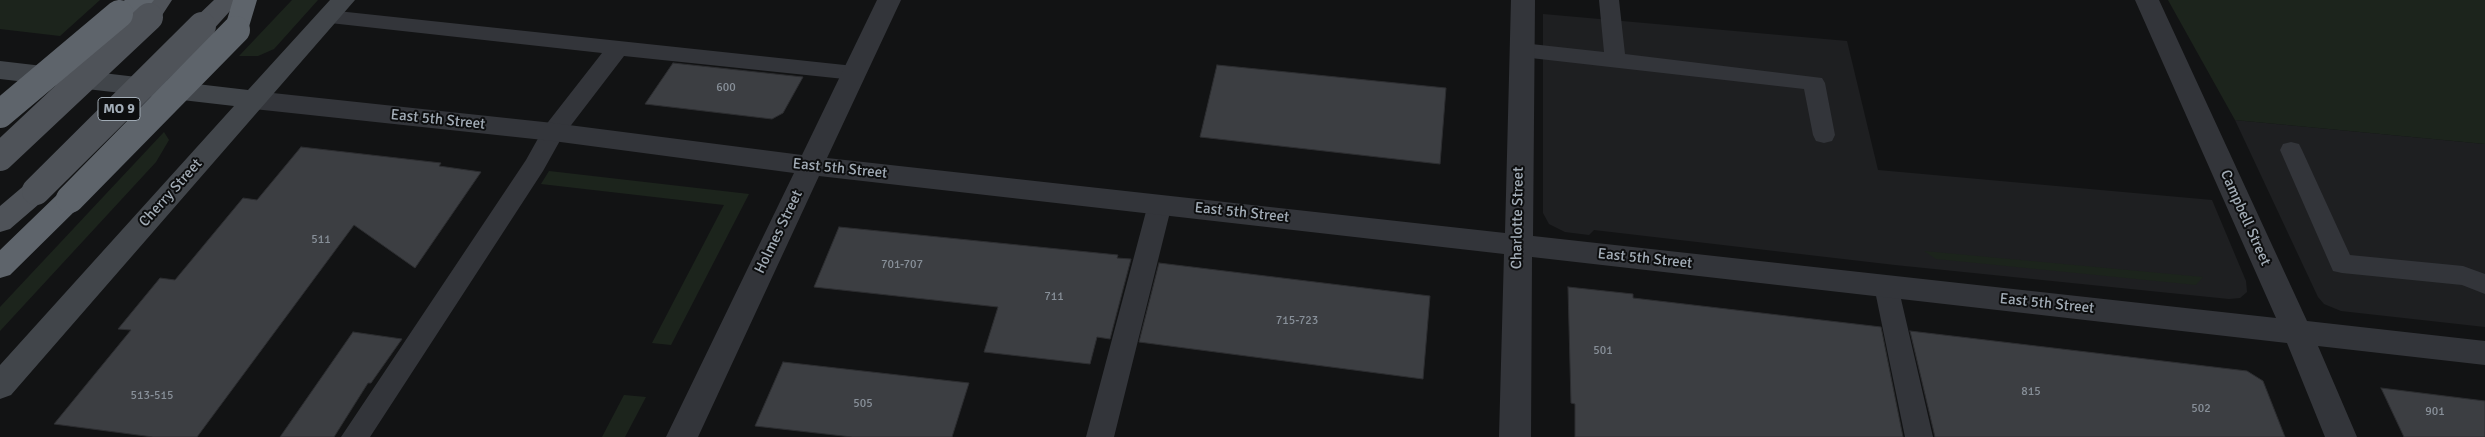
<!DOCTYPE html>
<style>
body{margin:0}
canvas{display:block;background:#121314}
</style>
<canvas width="2485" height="437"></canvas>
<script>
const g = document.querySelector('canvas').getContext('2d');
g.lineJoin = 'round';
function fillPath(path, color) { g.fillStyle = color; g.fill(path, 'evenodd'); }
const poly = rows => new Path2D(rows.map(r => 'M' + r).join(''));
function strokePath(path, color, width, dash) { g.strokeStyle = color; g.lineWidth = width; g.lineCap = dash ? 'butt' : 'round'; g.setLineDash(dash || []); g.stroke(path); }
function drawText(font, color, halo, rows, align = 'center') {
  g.font = font + ' Signika,sans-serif'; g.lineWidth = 4; g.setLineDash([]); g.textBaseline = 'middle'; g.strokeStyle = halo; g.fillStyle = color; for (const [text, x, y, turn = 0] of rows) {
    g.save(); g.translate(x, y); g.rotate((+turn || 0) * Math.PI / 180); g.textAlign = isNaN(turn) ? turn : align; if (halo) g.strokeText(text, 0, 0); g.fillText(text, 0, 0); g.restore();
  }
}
const built = poly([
 [1543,14,1847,41,1878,170,2212,200,2246,281,2247,292,2240,298,2229,299,1895,265,1594,230,1589,235,1565,232,1549,224,1543,213],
 [2235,120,2485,144,2485,327,2341,311,2324,304,2318,297]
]);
const green = poly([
 [0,0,100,0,60,36,0,29],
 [292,0,318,0,274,49,258,56,239,56],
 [2168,0,2485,0,2485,144,2235,120],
 [164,132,169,140,156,162,0,331,0,307],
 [549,171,749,194,671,345,652,343,724,205,541,184],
 [1924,251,2203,277,2196,285,1936,259],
 [624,395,646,397,625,437,602,437]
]);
const building = poly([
 [673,63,803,77,783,113,772,119,645,104,673,63],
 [1217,65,1446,88,1440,164,1200,137,1217,65],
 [301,147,441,163,439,166,481,172,415,268,354,225,197,437,153,437,54,424,131,330,118,329,160,278,175,280,243,198,257,200,301,147],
 [839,227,1118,255,1117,258,1131,259,1110,339,1097,337,1090,364,984,352,998,307,814,287,839,227],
 [1159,263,1430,296,1423,379,1139,342,1159,263],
 [1568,287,1633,294,1633,298,1881,327,1903,437,1575,437,1575,404,1571,403,1568,287],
 [1910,331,2247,371,2263,381,2285,437,1935,437,1910,331],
 [353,332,402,339,371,383,368,383,334,437,280,437,353,332],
 [783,362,969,383,952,437,852,437,755,426,783,362],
 [2381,388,2485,401,2485,437,2404,437,2381,388]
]);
const lane = poly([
 [1599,0,1619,0,1625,54,1822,78,1825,83,1835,135,1832,141,1824,143,1816,141,1813,135,1804,89,1522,57,1514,55,1511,50,1514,45,1522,43,1604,52,1599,0],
 [328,10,854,66,862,68,865,73,862,78,854,80,624,56,562,137,543,171,370,437,341,437,526,160,545,126,602,53,321,22,318,17,321,12,328,10],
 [2291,142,2299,144,2302,150,2350,255,2463,266,2485,274,2485,294,2462,285,2342,273,2333,271,2280,150,2283,144,2291,142],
 [1160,195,1168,198,1172,204,1114,437,1086,437,1148,204,1152,198,1160,195],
 [1886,276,1895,279,1898,286,1933,437,1905,437,1874,286,1877,279,1886,276]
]);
const street = poly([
 [877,0,901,0,827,158,1505,233,1511,0,1535,0,1533,236,2276,318,2135,0,2159,0,2307,321,2485,341,2485,365,2318,346,2357,437,2325,437,2287,343,1532,257,1531,437,1499,437,1504,254,819,176,698,437,666,437,794,173,553,141,254,109,245,106,241,100,245,94,254,91,553,123,802,155,877,0]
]);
const secondary = poly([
 [330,0,355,0,11,395,0,399,0,365,234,106,0,79,0,61,248,90,330,0]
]);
const primary = poly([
 [148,0,172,0,157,23,149,25,141,23,137,17,148,0],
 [214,0,240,0,211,32,202,34,193,32,190,26,193,20,214,0],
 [36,181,46,184,50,191,46,198,10,229,0,232,0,206,26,184,36,181]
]);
const highway = poly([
 [125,0,154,0,150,5,127,20,119,22,111,20,107,14,111,8,125,0],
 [233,0,257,0,248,30,245,36,236,38,227,36,224,30,233,0],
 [70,189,80,192,84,199,80,206,10,275,0,278,0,250,60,192,70,189]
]);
const primaryBridge = poly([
 [0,157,149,17],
 [36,191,202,26]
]);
const highwayBridge = poly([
 [0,114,119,14],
 [70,199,236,30]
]);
const numberNames = [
 ["600",726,88],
 ["511",321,240],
 ["701-707",902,265],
 ["711",1054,297],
 ["715-723",1297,321],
 ["501",1603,351],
 ["815",2031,392],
 ["513-515",152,396],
 ["505",863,404],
 ["502",2201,409],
 ["901",2435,412]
];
const shields = [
 [119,109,42]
];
const shieldNames = [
 ["MO 9",119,109]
];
const streetNames = [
 ["East 5th Street",438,120,6],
 ["East 5th Street",840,169,6],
 ["Cherry Street",171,193,-48],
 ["East 5th Street",1242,213,6],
 ["Charlotte Street",1518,218,-89],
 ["Campbell Street",2245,218,66],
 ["Holmes Street",779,232,-64],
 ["East 5th Street",1645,259,6],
 ["East 5th Street",2047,304,6]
];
fillPath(built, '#1e1f21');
fillPath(green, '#1c241c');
fillPath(building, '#3c3e42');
strokePath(building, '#2c2d30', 1);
fillPath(lane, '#33353a');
fillPath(street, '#33353a');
fillPath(secondary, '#41454a');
fillPath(primary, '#4f5359');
fillPath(highway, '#5e646b');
strokePath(primaryBridge, '#4f5359', 28);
strokePath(highwayBridge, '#5e646b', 28);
drawText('12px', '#889099', null, numberNames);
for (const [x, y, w] of shields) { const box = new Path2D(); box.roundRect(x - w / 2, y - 11.5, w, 23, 4); g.fillStyle = '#0d0e0f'; g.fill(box); strokePath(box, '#a2acb6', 1); }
drawText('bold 14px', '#a2acb6', null, shieldNames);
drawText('15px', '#a2acb6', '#0d0e0f', streetNames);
</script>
